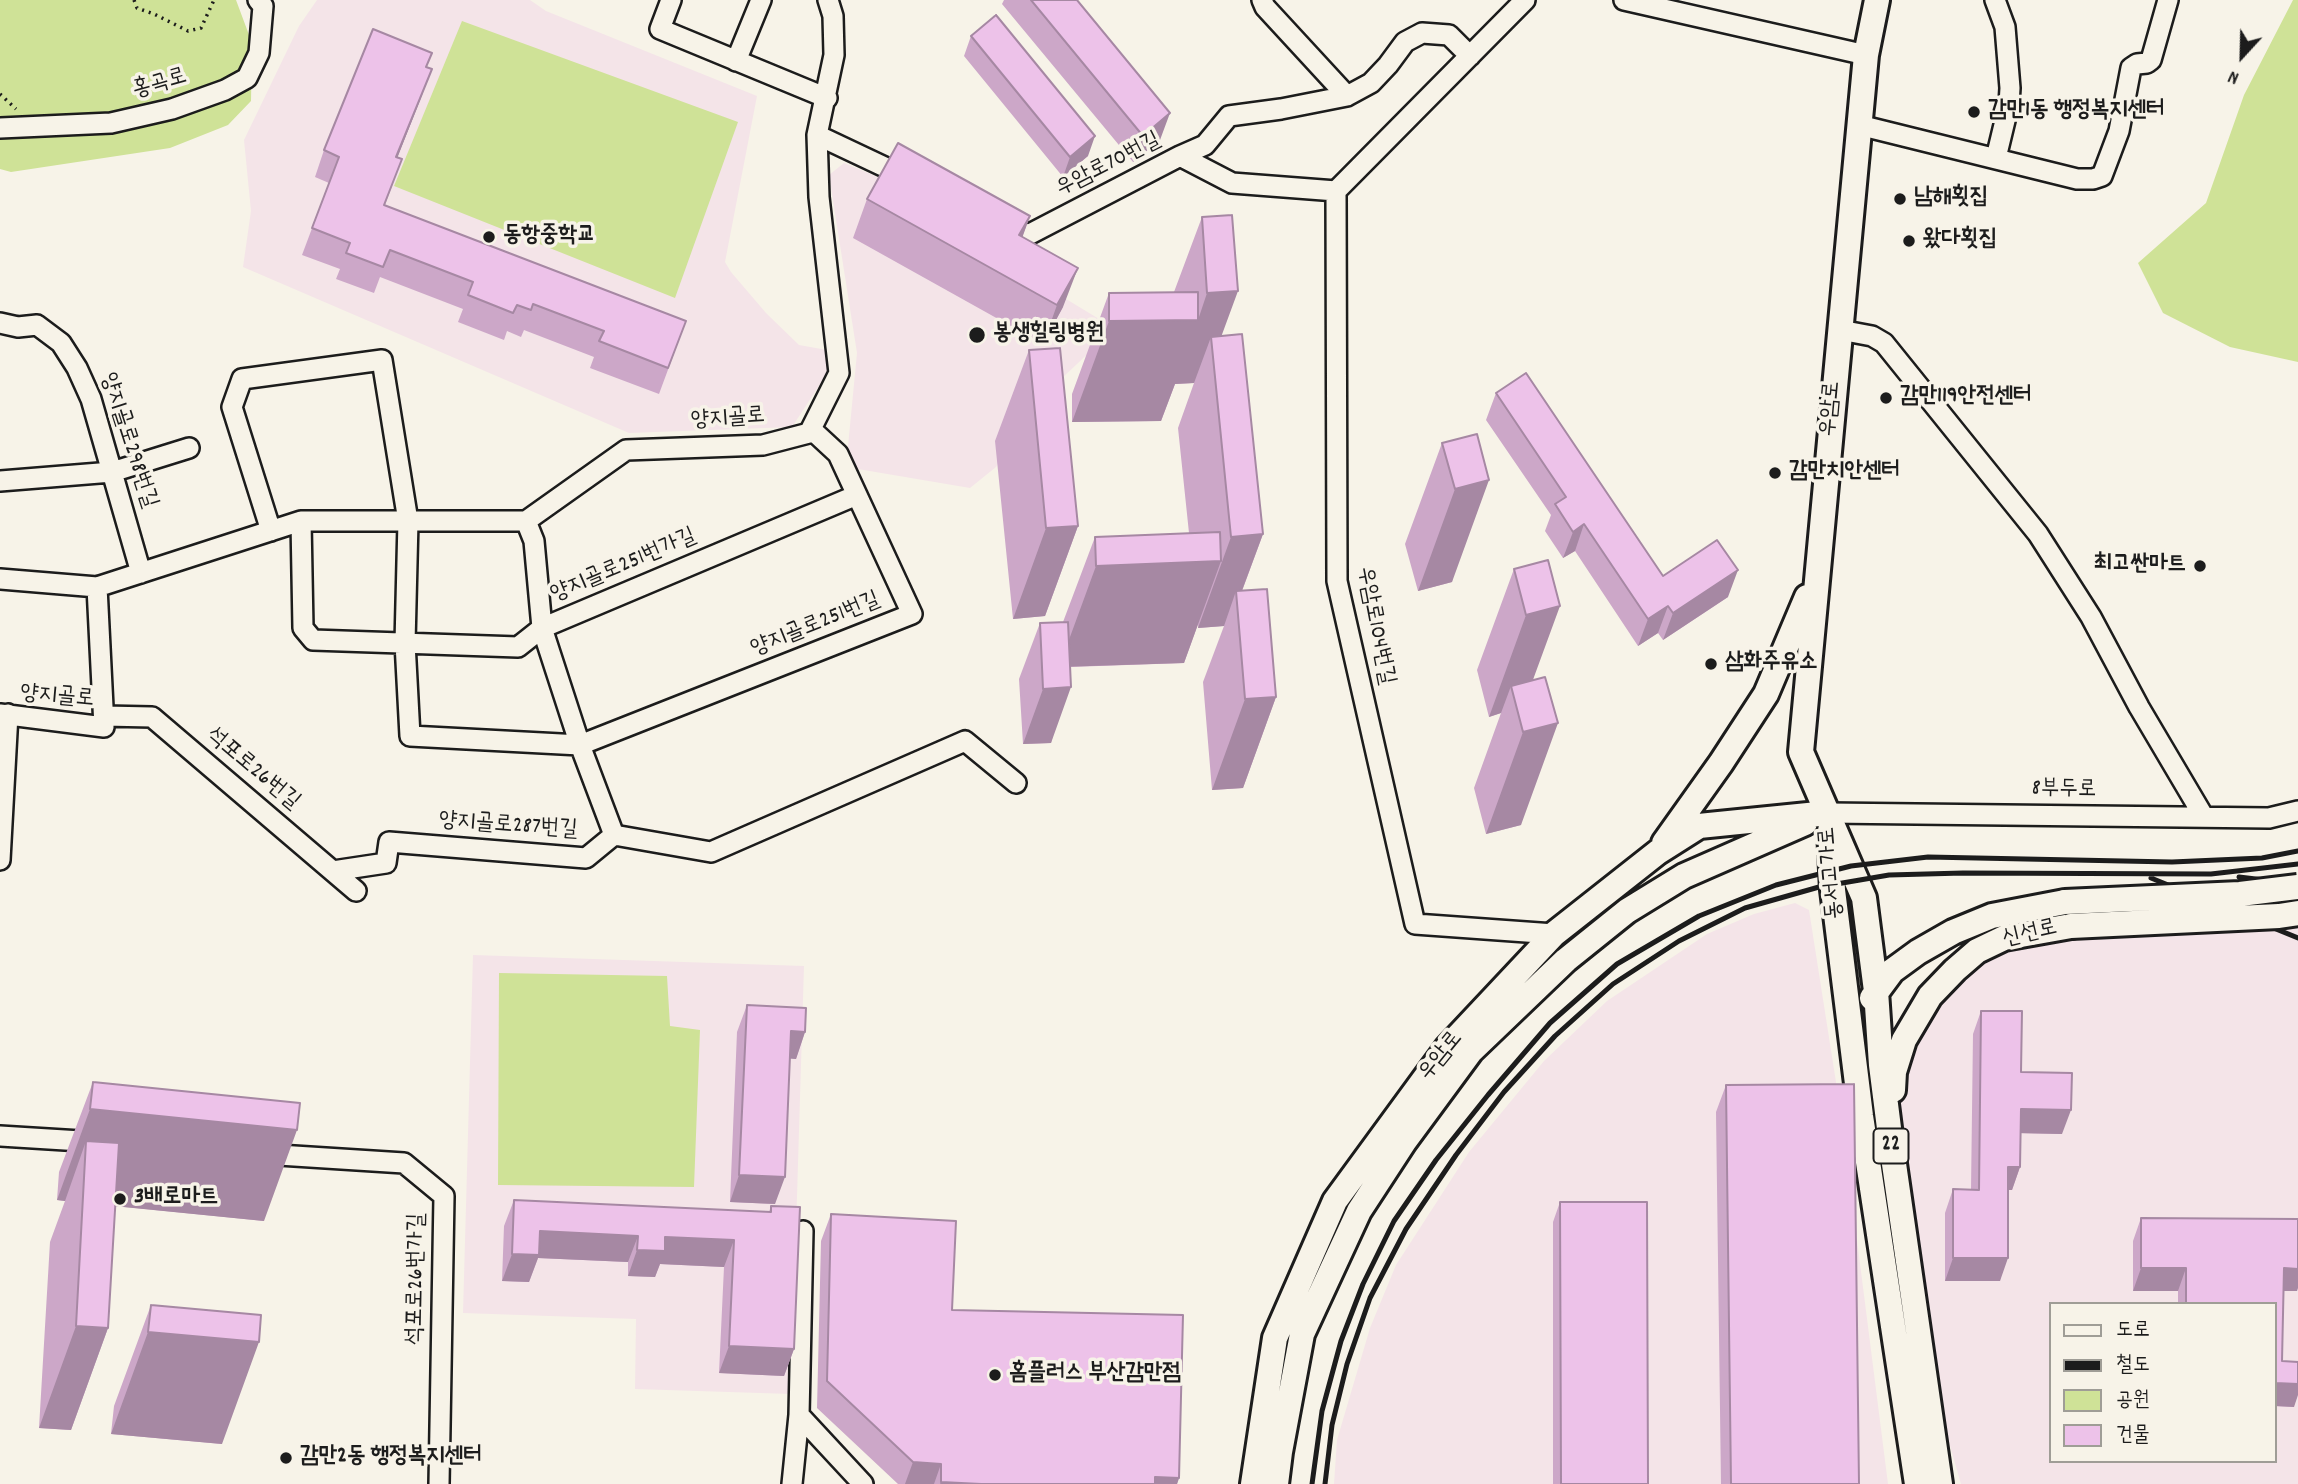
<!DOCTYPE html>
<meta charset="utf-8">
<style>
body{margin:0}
#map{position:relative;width:2298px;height:1484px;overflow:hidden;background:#f7f3e8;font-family:Dekko,"Poor Story",sans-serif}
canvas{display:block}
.legend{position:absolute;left:2049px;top:1302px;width:228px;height:161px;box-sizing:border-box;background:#f7f3e8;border:2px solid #9f9d96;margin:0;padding:9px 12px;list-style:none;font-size:21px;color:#1c1c1c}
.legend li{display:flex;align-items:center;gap:14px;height:35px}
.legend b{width:35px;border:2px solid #9f9d96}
.north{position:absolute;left:2207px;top:21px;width:70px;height:70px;-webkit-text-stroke:5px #f7f3e8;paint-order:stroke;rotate:202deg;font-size:19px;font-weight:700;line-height:28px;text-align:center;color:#1c1c1c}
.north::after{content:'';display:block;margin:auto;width:24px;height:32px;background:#1c1c1c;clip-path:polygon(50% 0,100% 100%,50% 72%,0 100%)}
</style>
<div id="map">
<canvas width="2298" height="1484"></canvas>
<ul class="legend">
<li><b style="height:9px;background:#f7f3e8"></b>도로</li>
<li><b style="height:9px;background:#1c1c1c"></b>철도</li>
<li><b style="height:19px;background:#cfe297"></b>공원</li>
<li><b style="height:19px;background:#edc2e9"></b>건물</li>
</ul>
<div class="north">N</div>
</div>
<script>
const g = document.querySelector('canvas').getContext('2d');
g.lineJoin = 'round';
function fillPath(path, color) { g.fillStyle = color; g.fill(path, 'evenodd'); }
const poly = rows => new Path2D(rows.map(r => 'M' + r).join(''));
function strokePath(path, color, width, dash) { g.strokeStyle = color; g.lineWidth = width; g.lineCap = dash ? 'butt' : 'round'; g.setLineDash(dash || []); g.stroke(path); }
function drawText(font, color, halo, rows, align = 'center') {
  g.font = font + ' Dekko,"Poor Story",sans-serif'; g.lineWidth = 7; g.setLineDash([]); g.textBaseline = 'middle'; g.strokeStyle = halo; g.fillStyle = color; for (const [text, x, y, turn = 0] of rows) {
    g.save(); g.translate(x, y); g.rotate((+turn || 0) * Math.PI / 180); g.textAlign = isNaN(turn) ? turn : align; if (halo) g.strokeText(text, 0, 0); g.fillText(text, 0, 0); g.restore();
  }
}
const built = poly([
 [317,0,530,0,546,11,757,96,725,262,731,272,766,313,799,345,827,350,830,369,792,427,629,433,243,267,251,211,244,140,299,26],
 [844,163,929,198,1020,271,1104,322,1094,348,1060,380,1014,439,996,467,970,488,846,467,857,353,829,175],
 [1795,903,1809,910,1841,1114,1888,1484,1334,1484,1337,1440,1370,1328,1396,1265,1469,1152,1544,1061,1607,1001,1707,934,1754,914],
 [2298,921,2298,1484,1961,1484,1940,1411,1895,1104,1898,1074,1945,989,1991,955,2025,941],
 [2051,1304,2275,1304,2275,1461,2051,1461],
 [473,955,804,966,791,1394,635,1389,636,1319,463,1313]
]);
const green = poly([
 [0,0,236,0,252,43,251,101,228,125,170,148,11,172,0,169],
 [2293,0,2298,0,2298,362,2230,347,2163,313,2138,263,2206,203,2244,95],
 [462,21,738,122,675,298,394,186],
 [499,973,667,976,670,1026,700,1030,694,1187,498,1185]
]);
const path = poly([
 [134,0,137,8,154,14,188,31,201,28,214,0],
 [0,94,16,109]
]);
const minor = poly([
 [671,0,660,29,827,98],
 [1262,0,1265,7,1347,96],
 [1624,0,1866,55],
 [1995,0,2005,27,2010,88,2009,104,1996,158],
 [736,61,761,0],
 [1859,125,2077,179,2093,179,2102,176,2119,131,2131,68,2137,64,2147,63,2151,60,2168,0],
 [0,128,111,123,172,109,225,90,247,78,259,53,263,6,258,0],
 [817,135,908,178],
 [1180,156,1205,145,1229,116,1281,109,1347,96,1371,83,1388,65,1405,42,1422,33,1449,35,1470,56],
 [1336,191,1337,581,1415,924,1554,934],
 [1002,223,1028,235,1180,156,1232,183,1336,191,1525,0],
 [0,323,18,327,37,325,61,343,77,368,91,399,141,573],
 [1840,330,1872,336,1884,343,2038,534,2091,617,2139,707,2204,817],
 [0,481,112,472,189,448],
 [301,521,303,628,313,640,518,647,542,628,857,495],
 [526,521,534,541,542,628,580,745,614,835],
 [271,531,232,407,242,379,382,360,408,521,405,643,410,736,580,745,912,614,838,454,811,429],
 [0,579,97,587],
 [0,714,104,727,97,587,301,521,526,521,626,450,763,445,809,433,839,373,819,197,817,135,834,55,833,16,828,0],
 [104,716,152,717,356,891],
 [1828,813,2269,818,2298,811],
 [614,835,711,852,965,741,1016,783],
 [0,860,8,714],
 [333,871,386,863,389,842,586,858,614,835],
 [0,1136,97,1142],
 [263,1154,404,1163,444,1196,439,1484],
 [799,1415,863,1484],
 [792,1484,799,1415,803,1231]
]);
const major = poly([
 [1877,0,1866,55,1801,752,1864,898,1876,991,1881,1065,1890,1136,1940,1484],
 [1830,831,1833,890,1861,1116,1917,1484],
 [1664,843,1721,763,1766,694,1807,597],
 [1872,998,1892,971,1918,952,1953,932,1992,916,2065,902],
 [1893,1090,1894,1072,1904,1040,1930,996,1955,970,1977,951,2004,938,2071,926],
 [1253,1484,1275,1338,1335,1201,1447,1048,1554,934,1658,852,1699,826,1828,813],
 [1276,1484,1280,1452,1302,1334,1359,1211,1404,1142,1471,1051,1566,960,1627,911,1684,876,1805,823]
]);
const rail = poly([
 [2239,877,2298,884],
 [2151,878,2298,938],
 [1312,1484,1322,1411,1341,1341,1363,1284,1394,1221,1436,1160,1488,1095,1550,1023,1617,964,1699,916,1776,885,1851,866,1928,857,2172,862,2262,858,2298,851],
 [1325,1484,1332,1425,1347,1364,1370,1298,1406,1229,1456,1155,1504,1092,1555,1036,1613,984,1679,941,1745,908,1819,887,1889,875,1963,873,2211,874,2298,864]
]);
const majorBridge = poly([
 [2065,902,2240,894,2298,887],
 [2071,926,2279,916,2298,913]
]);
const wall = poly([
 [1004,0,1077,0,1160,140,1133,162,1002,4],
 [971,36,1088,156,1063,177,964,56],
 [427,67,422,95,397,158,392,186,385,205,686,321,659,394,590,368,594,357,524,330,521,337,507,331,504,340,458,322,463,309,380,277,374,293,336,279,340,269,302,255,329,183,315,177,324,150],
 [867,199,1030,216,1022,237,1063,307,1043,344,853,238],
 [1202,217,1221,336,1263,534,1242,591,1276,697,1243,788,1212,790,1203,682,1224,626,1198,628,1198,624,1184,663,1070,667,1051,743,1023,744,1019,679,1040,623,1063,622,1095,537,1189,533,1178,428,1194,383,1175,384,1161,421,1072,422,1072,394,1109,293,1174,292],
 [1029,350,1078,526,1045,616,1013,619,995,441],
 [1496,393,1663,576,1728,597,1663,640,1658,633,1638,646,1575,551,1563,558,1545,531,1551,515,1486,420],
 [1477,434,1452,582,1418,591,1405,544,1442,443],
 [1548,560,1533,680,1521,825,1486,834,1474,788,1501,713,1489,717,1477,670,1514,569],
 [747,1005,805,1032,796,1059,790,1058,775,1204,730,1202,737,1032],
 [1981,1011,2062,1134,2021,1133,2020,1167,2012,1190,2008,1190,2000,1281,1945,1281,1945,1213,1953,1189,1971,1190,1973,1034],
 [93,1082,264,1221,115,1206,108,1328,71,1430,39,1428,50,1242,65,1201,57,1200,59,1172],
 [1726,1085,1859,1484,1721,1484,1716,1112],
 [514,1200,769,1212,771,1206,794,1349,784,1376,719,1373,724,1267,660,1264,655,1277,628,1276,628,1262,538,1258,529,1282,502,1281,504,1226],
 [1560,1202,1648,1484,1553,1484,1553,1222],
 [831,1214,952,1310,1179,1478,1177,1484,898,1484,817,1408,821,1241],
 [2141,1218,2297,1291,2283,1291,2282,1361,2294,1407,2275,1406,2275,1304,2178,1304,2178,1291,2133,1291,2133,1241],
 [151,1305,222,1444,111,1434,114,1406]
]);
const shadedWall = poly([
 [432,69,422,95,387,184,396,157],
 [1170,113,1160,140,1133,162,1143,136],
 [1095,136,1088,156,1063,177,1070,157],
 [1030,216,1016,255,1019,235],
 [1078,268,1063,307,1043,344,1057,305],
 [1238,291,1213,359,1211,337,1194,383,1175,384,1161,421,1072,422,1109,321,1198,320,1207,293],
 [1489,480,1452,582,1418,591,1455,489],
 [1584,524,1575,551,1563,558,1573,532],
 [1078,526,1045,616,1013,619,1046,528],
 [1263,534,1237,604,1236,591,1224,626,1198,628,1231,537],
 [1221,561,1184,663,1059,667,1096,566],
 [1738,570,1728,597,1663,640,1673,613],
 [1560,606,1523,707,1511,686,1501,713,1489,717,1526,615],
 [1668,606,1658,633,1638,646,1648,619],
 [1071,687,1051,743,1023,744,1043,689],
 [1276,697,1243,788,1212,790,1245,699],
 [1558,723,1521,825,1486,834,1523,732],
 [791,1031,805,1032,796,1059,781,1058],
 [90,1109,297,1130,264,1221,83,1203,86,1141,65,1201,57,1200],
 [2021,1109,2071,1110,2062,1134,2012,1133],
 [2008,1167,2020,1167,2012,1190,2000,1190],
 [739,1175,785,1177,775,1204,730,1202],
 [540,1231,638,1236,628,1262,538,1258,529,1282,502,1281,512,1254],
 [665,1237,734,1240,724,1267,660,1264,655,1277,628,1276,637,1250],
 [1953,1258,2008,1258,2000,1281,1945,1281],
 [2141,1268,2186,1268,2178,1291,2133,1291],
 [2284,1268,2298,1269,2298,1288,2297,1291,2276,1291],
 [76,1326,108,1328,71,1430,39,1428],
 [148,1332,259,1342,222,1444,111,1434],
 [729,1346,794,1349,784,1376,719,1373],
 [2275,1383,2298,1384,2298,1395,2294,1407,2275,1406],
 [913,1462,941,1464,934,1484,905,1484],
 [1155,1477,1179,1478,1177,1484,1153,1484],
 [941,1482,980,1484,940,1484]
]);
const building = poly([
 [1031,0,1077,0,1170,113,1143,136,1031,0],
 [996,15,1095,136,1070,157,971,36,996,15],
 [373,29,432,53,426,67,432,69,396,157,402,159,384,205,686,321,668,368,599,341,604,331,533,304,531,310,517,305,513,313,468,295,473,282,390,250,383,267,346,253,350,243,312,228,339,157,324,150,373,29],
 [898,143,1030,216,1019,235,1078,268,1057,305,867,199,898,143],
 [1232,215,1238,291,1207,293,1202,217,1232,215],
 [1198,292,1198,320,1109,321,1109,293,1198,292],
 [1242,334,1263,534,1231,537,1211,337,1242,334],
 [1060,348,1078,526,1046,528,1029,350,1060,348],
 [1526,373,1663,576,1717,540,1738,570,1673,613,1668,606,1648,619,1584,524,1573,532,1555,504,1566,497,1496,393,1526,373],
 [1477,434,1489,480,1455,489,1442,443,1477,434],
 [1220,532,1221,561,1096,566,1095,537,1220,532],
 [1548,560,1560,606,1526,615,1514,569,1548,560],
 [1267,589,1276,697,1245,699,1236,591,1267,589],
 [1068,622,1071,687,1043,689,1040,623,1068,622],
 [1545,677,1558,723,1523,732,1511,686,1545,677],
 [747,1005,806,1008,805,1032,791,1031,785,1177,739,1175,747,1005],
 [1981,1011,2022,1011,2021,1072,2072,1073,2071,1110,2021,1109,2020,1167,2008,1167,2008,1258,1953,1258,1953,1189,1979,1190,1981,1011],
 [93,1082,300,1103,297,1130,90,1109,93,1082],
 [1854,1084,1859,1484,1731,1484,1726,1085,1854,1084],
 [86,1141,119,1143,108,1328,76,1326,86,1141],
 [514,1200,771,1212,771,1206,800,1207,794,1349,729,1346,734,1240,665,1237,665,1251,637,1250,638,1236,540,1231,539,1255,512,1254,514,1200],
 [1560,1202,1647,1202,1648,1484,1561,1484,1560,1202],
 [831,1214,956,1221,952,1310,1183,1315,1179,1478,1155,1477,1155,1484,981,1484,941,1482,941,1464,913,1462,827,1381,831,1214],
 [2141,1218,2298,1219,2298,1269,2284,1268,2282,1361,2298,1362,2298,1384,2275,1383,2275,1304,2186,1304,2186,1268,2141,1268,2141,1218],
 [151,1305,261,1315,259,1342,148,1332,151,1305]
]);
const markers = [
 [1974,112,7,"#1c1c1c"],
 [1900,199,7,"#1c1c1c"],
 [489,237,7,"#1c1c1c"],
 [1909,241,7,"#1c1c1c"],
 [977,335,9,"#1c1c1c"],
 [1886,398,7,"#1c1c1c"],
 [1775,473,7,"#1c1c1c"],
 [2200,566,7,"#1c1c1c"],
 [1711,664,7,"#1c1c1c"],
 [120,1199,7,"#1c1c1c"],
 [995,1375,7,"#1c1c1c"],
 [286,1458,7,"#1c1c1c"]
];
const shields = [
 [1891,1146,35]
];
const shieldNames = [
 ["22",1891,1146]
];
const streetNames = [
 ["홍곡로",160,85,-16],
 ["우암로70번길",1109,166,-27],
 ["우암로",1832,409,-85],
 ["양지골로",728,420,-4],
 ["양지골로298번길",127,441,72],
 ["양지골로251번가길",624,567,-23],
 ["양지골로251번길",816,626,-22],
 ["우암로104번길",1374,626,79],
 ["양지골로",57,698,5],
 ["석포로26번길",252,770,40],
 ["8부두로",2064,791,1],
 ["양지골로287번길",508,827,4],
 ["동서고가로",1833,873,-95],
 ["신선로",2030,935,-13],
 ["우암로",1442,1057,-51],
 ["석포로26번가길",418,1279,-89]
];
const poiNames = [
 ["감만1동 행정복지센터",1988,112],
 ["남해횟집",1914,199],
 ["동항중학교",503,237],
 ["왔다횟집",1923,241],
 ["봉생힐링병원",993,335],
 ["감만119안전센터",1900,398],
 ["감만치안센터",1789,473],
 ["최고싼마트",2186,566,"right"],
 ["삼화주유소",1725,664],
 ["3배로마트",134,1199],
 ["홈플러스 부산감만점",1009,1375],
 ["감만2동 행정복지센터",300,1458]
];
fillPath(built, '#f4e4e8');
fillPath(green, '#cfe297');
strokePath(minor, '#1c1c1c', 24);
strokePath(major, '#1c1c1c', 30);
strokePath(path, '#1c1c1c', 3.5, [2, 5]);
strokePath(minor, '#f7f3e8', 19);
strokePath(major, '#f7f3e8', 24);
strokePath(rail, '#1c1c1c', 5);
strokePath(majorBridge, '#1c1c1c', 30, []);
strokePath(majorBridge, '#f7f3e8', 24);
fillPath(wall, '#cca7c8');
fillPath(shadedWall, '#a688a3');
fillPath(building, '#edc2e9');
strokePath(building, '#a688a3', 2);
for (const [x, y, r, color] of markers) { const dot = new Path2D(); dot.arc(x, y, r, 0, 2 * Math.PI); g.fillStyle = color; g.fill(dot); strokePath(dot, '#f7f3e8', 2.5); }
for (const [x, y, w] of shields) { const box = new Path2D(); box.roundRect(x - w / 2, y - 17.5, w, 35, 5); g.fillStyle = '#f7f3e8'; g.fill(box); strokePath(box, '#1c1c1c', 2); }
drawText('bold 21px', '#1c1c1c', null, shieldNames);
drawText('23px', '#1c1c1c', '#f7f3e8', streetNames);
drawText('bold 23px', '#1c1c1c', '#f7f3e8', poiNames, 'left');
</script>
